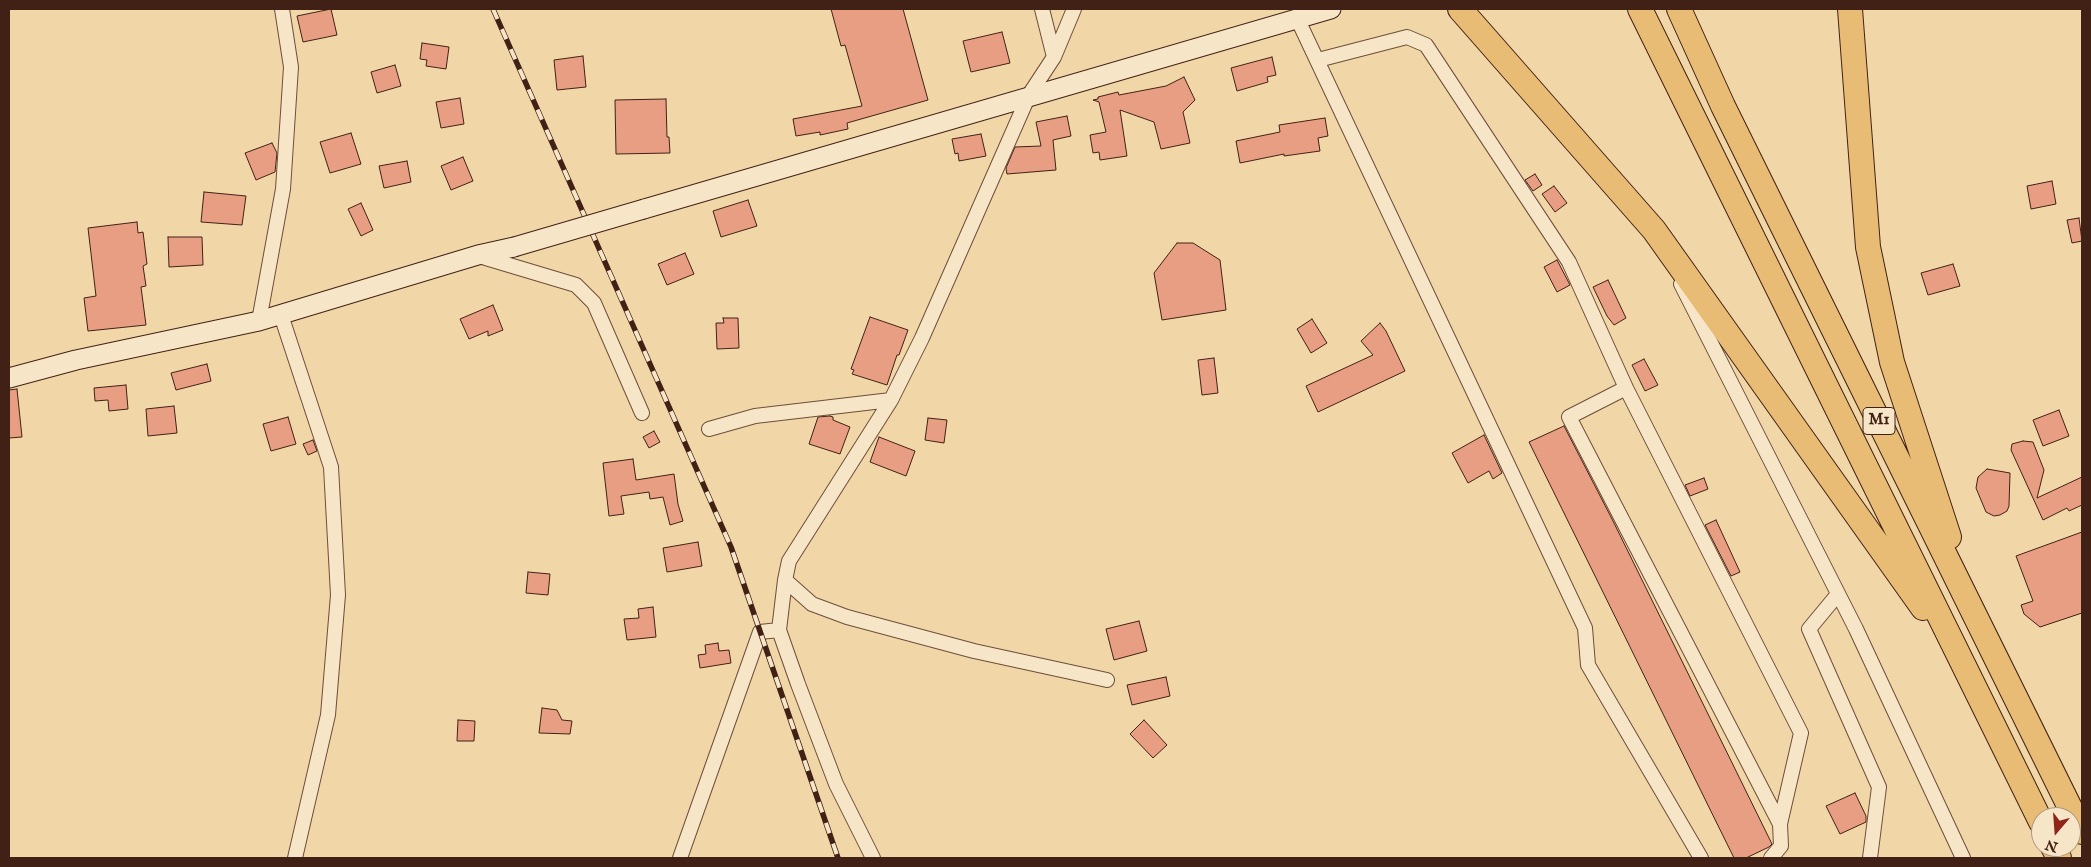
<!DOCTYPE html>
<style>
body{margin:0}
#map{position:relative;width:2091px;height:867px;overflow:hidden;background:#f1d7a7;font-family:"IM FELL English",serif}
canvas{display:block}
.frame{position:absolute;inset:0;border:10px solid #412116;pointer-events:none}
.north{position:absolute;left:2031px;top:807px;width:50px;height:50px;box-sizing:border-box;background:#f6e5c6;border:1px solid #ae9780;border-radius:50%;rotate:198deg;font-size:14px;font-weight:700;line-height:20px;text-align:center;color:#412116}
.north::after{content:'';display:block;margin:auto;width:18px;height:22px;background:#8f2418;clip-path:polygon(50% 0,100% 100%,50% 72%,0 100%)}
</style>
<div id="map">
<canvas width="2091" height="867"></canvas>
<div class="frame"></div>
<div class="north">N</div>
</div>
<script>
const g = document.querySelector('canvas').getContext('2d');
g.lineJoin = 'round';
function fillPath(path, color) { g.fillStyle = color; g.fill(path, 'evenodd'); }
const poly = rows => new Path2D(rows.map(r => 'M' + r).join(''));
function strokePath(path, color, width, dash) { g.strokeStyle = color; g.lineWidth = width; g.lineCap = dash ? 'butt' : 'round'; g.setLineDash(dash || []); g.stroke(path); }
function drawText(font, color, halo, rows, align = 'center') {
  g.font = font + ' "IM FELL English",serif'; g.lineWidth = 5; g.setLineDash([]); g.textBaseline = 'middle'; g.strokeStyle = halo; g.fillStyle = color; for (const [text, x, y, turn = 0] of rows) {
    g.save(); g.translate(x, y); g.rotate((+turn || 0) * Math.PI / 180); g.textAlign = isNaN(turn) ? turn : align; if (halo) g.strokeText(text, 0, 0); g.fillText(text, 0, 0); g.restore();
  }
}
const building = poly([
 [331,9,337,35,303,42,297,16,331,9],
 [831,9,903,9,928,100,847,123,848,129,820,135,820,132,796,136,793,119,862,106,845,45,841,46,831,9],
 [1002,32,1010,63,971,72,963,41,1002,32],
 [422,43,449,47,446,69,426,66,427,60,420,59,422,43],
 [583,56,586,87,557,90,554,60,583,56],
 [1272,57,1276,75,1267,77,1268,82,1237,91,1231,68,1272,57],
 [395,65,401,86,377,93,371,72,395,65],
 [1184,77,1195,100,1183,112,1190,143,1161,149,1154,122,1120,110,1127,156,1100,160,1099,152,1093,153,1090,135,1106,132,1099,102,1093,100,1098,99,1098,97,1118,92,1119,95,1166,86,1184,77],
 [460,98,464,124,441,128,436,102,460,98],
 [666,99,667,137,669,137,670,153,616,154,615,100,666,99],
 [1067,116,1071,136,1053,140,1056,170,1007,174,1006,168,1015,147,1041,146,1036,122,1067,116],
 [1325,118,1328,136,1318,138,1320,151,1284,156,1284,154,1240,163,1236,141,1280,132,1279,125,1325,118],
 [351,133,361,164,330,173,320,142,351,133],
 [981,134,986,156,959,161,958,153,955,154,952,139,981,134],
 [272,143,277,153,275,172,256,180,245,153,272,143],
 [463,157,473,181,451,190,441,166,463,157],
 [407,161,411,182,384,188,379,166,407,161],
 [1535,174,1542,185,1533,191,1525,180,1535,174],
 [2052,181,2056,204,2031,209,2027,186,2052,181],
 [1554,186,1567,203,1555,212,1542,194,1554,186],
 [204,192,246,196,242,225,201,222,204,192],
 [748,200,757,226,721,237,713,211,748,200],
 [361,203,373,230,361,236,348,209,361,203],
 [2079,218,2082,241,2072,243,2067,220,2079,218],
 [137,222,138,233,143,232,147,264,143,266,146,286,141,287,146,325,88,331,84,298,96,296,88,228,137,222],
 [168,237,202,237,203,265,169,267,168,237],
 [1177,243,1193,243,1220,260,1226,310,1162,320,1154,273,1177,243],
 [685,253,694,274,667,285,658,264,685,253],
 [1557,260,1570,285,1557,292,1544,267,1557,260],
 [1953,264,1960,286,1928,295,1921,273,1953,264],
 [1608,280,1626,318,1614,325,1607,316,1593,287,1608,280],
 [493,305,503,330,488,336,488,331,469,339,460,319,493,305],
 [870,317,908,330,899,355,897,355,887,385,852,374,854,370,851,369,870,317],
 [723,318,738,318,739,348,717,349,716,323,724,323,723,318],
 [1312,319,1327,343,1311,353,1297,329,1312,319],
 [1380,323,1386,331,1405,371,1318,412,1306,386,1373,355,1361,341,1380,323],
 [1214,358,1218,393,1202,395,1198,360,1214,358],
 [1644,359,1658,385,1645,391,1632,365,1644,359],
 [207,364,211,381,176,390,171,373,207,364],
 [126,385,128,409,109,411,108,400,95,401,94,388,126,385],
 [17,389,22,437,9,438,9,390,17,389],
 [174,406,177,433,148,436,146,409,174,406],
 [2059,410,2069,436,2043,446,2033,420,2059,410],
 [830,416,833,417,833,420,850,427,840,454,809,444,818,417,830,416],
 [288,417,296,444,271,451,263,424,288,417],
 [928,418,947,420,944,443,925,440,928,418],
 [1564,426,1612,519,1772,844,1769,847,1746,858,1734,858,1529,442,1564,426],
 [654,431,660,442,649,448,643,437,654,431],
 [1484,435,1502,473,1493,479,1489,471,1468,483,1452,453,1484,435],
 [879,437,915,451,906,476,870,462,879,437],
 [313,440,317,451,308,455,303,444,313,440],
 [2023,441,2033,442,2044,470,2037,498,2082,477,2082,505,2069,511,2067,508,2043,520,2011,450,2012,444,2023,441],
 [633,459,636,480,674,474,678,504,683,521,670,525,663,497,650,499,649,492,621,496,624,514,609,516,603,463,633,459],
 [1987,469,2010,473,2009,506,2007,511,2000,515,1994,516,1986,512,1976,488,1978,477,1987,469],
 [1704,478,1708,489,1690,496,1685,485,1704,478],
 [1716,520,1740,572,1731,576,1705,525,1716,520],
 [2082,532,2082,613,2040,627,2024,614,2021,605,2033,601,2016,556,2082,532],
 [698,542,702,566,667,572,663,548,698,542],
 [528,572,550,574,548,595,526,593,528,572],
 [653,607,656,637,627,640,624,619,639,618,638,609,653,607],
 [1139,621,1147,651,1114,660,1106,629,1139,621],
 [718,643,719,651,729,650,731,663,700,668,698,655,706,654,705,645,718,643],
 [1166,677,1170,696,1132,705,1127,685,1166,677],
 [542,708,557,710,562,720,572,721,570,734,539,733,542,708],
 [458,720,475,721,474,741,457,741,458,720],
 [1144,720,1167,745,1153,758,1130,734,1144,720],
 [1855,793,1866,816,1866,822,1840,834,1826,806,1855,793]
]);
const minor = poly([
 [1042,9,1054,57],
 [1297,18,1585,628,1588,665,1701,858],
 [1318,60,1407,37,1426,45,1569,262,1626,388,1801,733,1780,824,1781,846,1771,858],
 [479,256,576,285,594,303,642,413],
 [1681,284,1856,629,1963,858],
 [281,315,331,467,338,595,328,715,295,858],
 [259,321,283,189,291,67,282,9],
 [1626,388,1569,417,1780,824],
 [709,429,755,416,891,400],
 [785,580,812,604,847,617,974,651,1107,680],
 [1838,594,1809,629,1879,787,1870,858],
 [779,630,798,684,836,784,873,858],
 [680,858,760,632,779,630,785,580,789,561,891,400,922,338,1029,95,1054,57,1074,9]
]);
const secondary = poly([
 [644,209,1331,9],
 [9,378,76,360,259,321,478,255,514,247]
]);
const motorway = poly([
 [1460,9,1654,230,1923,608],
 [1640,9,2041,822],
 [1679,9,1723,106,2082,832],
 [1850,9,1868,247,1892,362,1949,537],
 [2053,847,2059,858]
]);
const rail = poly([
 [493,9,731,547,838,858]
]);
const secondaryBridge = poly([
 [514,247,644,209]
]);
const shields = [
 [1879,421,32]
];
const shieldNames = [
 ["M1",1879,421]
];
fillPath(building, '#e89e82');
strokePath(building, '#412116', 1);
strokePath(minor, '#6d4e3a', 16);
strokePath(secondary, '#412116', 21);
strokePath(motorway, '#412116', 26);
strokePath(minor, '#f6e5c6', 14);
strokePath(secondary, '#f6e5c6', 19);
strokePath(motorway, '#e8bc74', 24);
strokePath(rail, '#412116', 5.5);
strokePath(rail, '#f6e5c6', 4, [11]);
strokePath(secondaryBridge, '#412116', 21, []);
strokePath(secondaryBridge, '#f6e5c6', 19);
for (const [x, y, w] of shields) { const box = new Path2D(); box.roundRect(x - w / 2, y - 13.5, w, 27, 4); g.fillStyle = '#f6e5c6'; g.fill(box); strokePath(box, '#412116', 1); }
drawText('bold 16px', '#412116', null, shieldNames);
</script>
